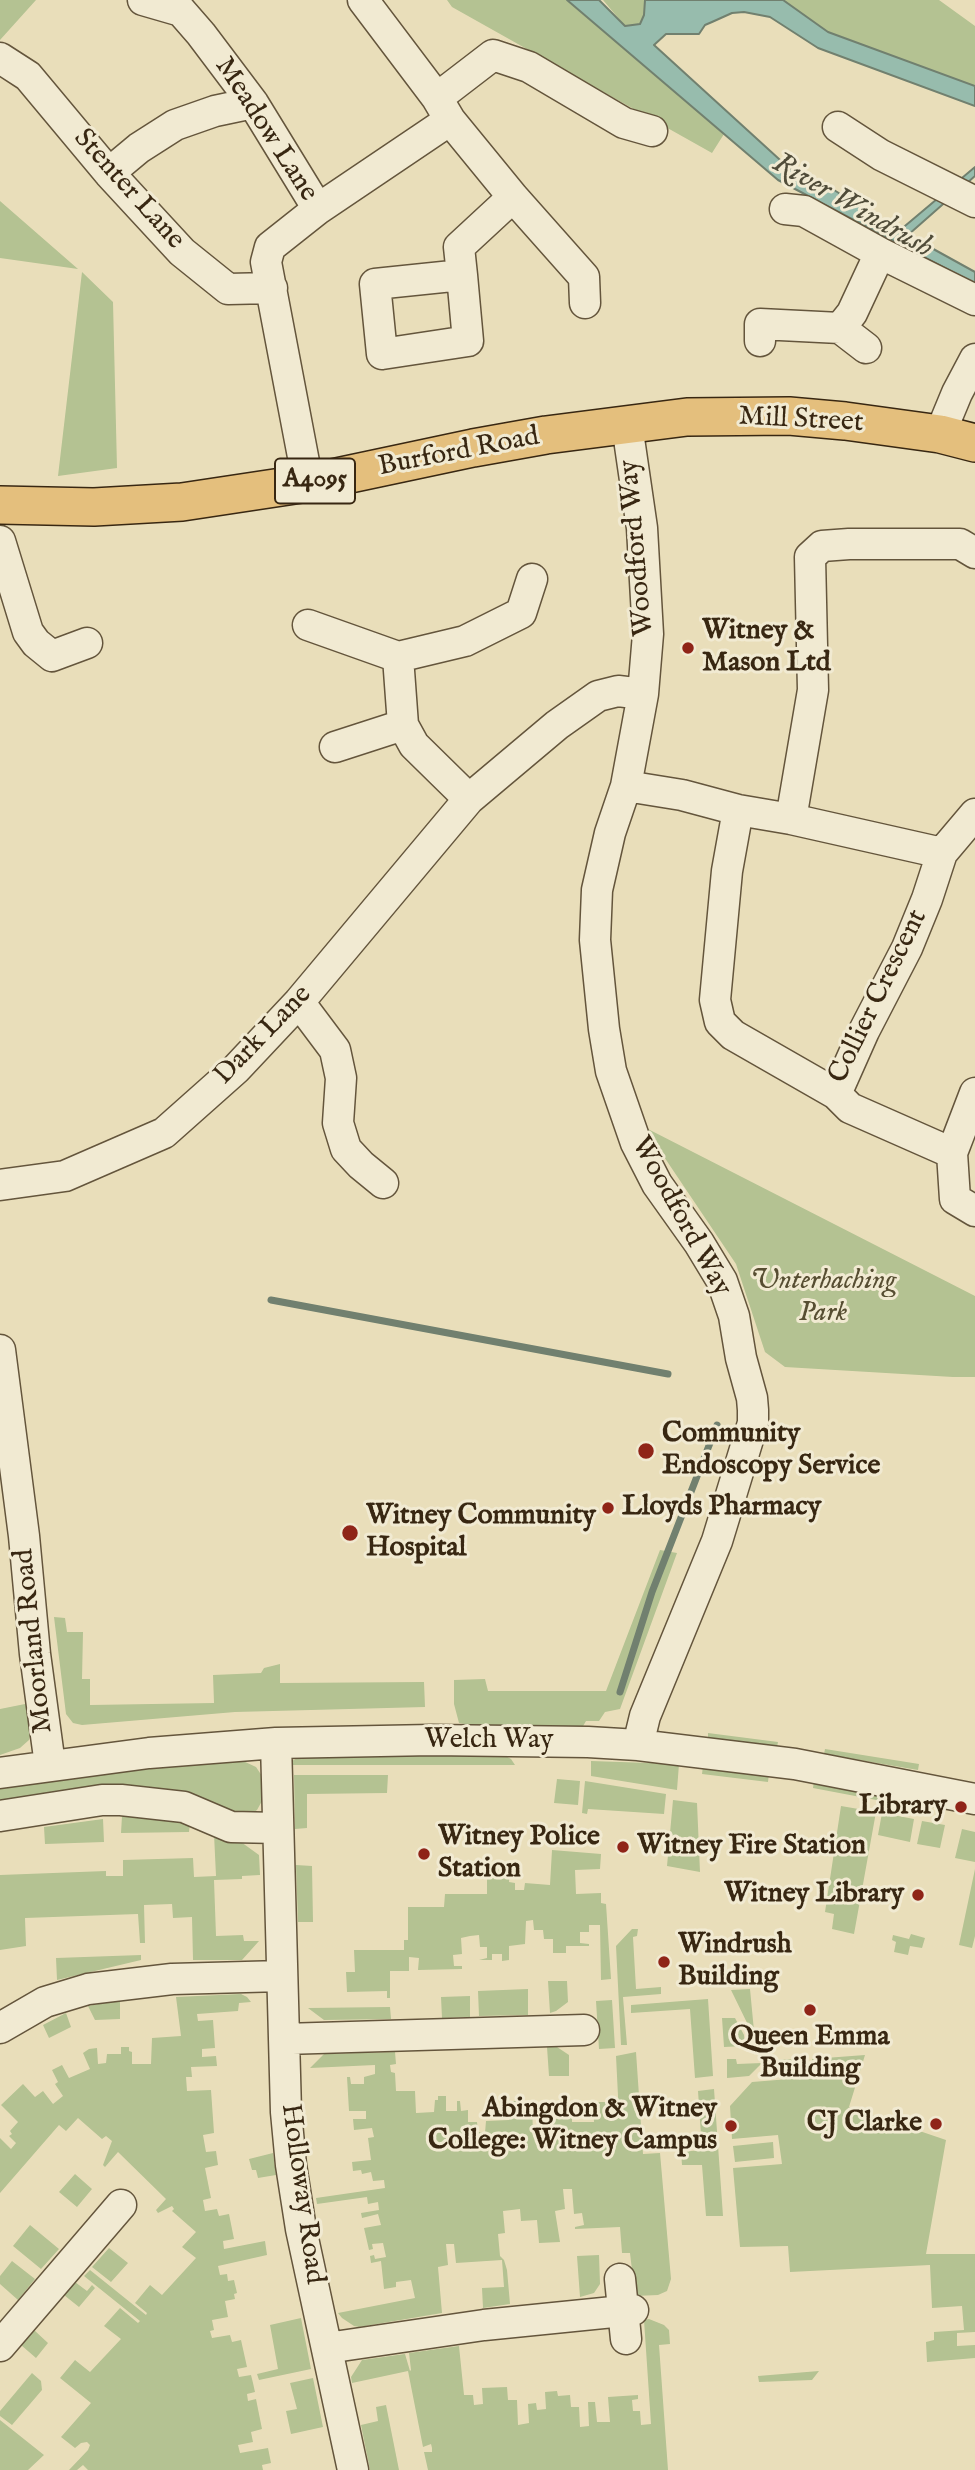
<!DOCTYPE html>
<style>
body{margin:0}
canvas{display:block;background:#e9deba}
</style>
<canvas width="975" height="2470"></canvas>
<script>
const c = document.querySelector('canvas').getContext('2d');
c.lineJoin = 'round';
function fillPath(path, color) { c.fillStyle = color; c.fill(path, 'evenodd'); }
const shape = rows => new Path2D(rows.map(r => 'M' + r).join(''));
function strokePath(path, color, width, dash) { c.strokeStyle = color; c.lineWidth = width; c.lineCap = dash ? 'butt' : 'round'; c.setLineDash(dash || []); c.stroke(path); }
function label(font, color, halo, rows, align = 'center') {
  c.font = font + ' "IM FELL English",serif'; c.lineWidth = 6; c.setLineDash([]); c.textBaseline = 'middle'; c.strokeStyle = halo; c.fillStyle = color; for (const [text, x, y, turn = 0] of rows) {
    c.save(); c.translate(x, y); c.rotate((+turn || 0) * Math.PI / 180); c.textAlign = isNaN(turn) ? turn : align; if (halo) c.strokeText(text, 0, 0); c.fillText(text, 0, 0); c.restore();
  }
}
const green = shape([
 [0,0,36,0,0,40],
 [447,0,575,0,724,134,712,153,452,7],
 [603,0,645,0,644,15,640,24,625,26],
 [783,0,939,0,975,26,975,86,828,32],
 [0,201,78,269,0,258],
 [82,272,113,302,117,468,58,476],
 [644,1127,975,1296,975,1377,953,1377,785,1367,765,1352,736,1264],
 [660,1550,677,1553,620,1709,605,1712,599,1721,586,1721,582,1728,512,1726,486,1728,459,1723,454,1704,454,1680,485,1679,488,1691,606,1691],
 [54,1617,65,1618,67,1632,83,1632,82,1679,90,1679,90,1705,214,1703,213,1675,261,1673,264,1668,280,1664,280,1683,424,1682,425,1707,235,1712,82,1725,73,1723,66,1714],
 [30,1703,34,1721,29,1740,20,1748,0,1755,0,1709],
 [708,1733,778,1742,777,1747,708,1738],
 [825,1749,919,1764,918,1770,824,1754],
 [502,1754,511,1759,515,1765,290,1765,292,1761,301,1756],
 [241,1760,256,1767,264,1779,262,1801,257,1810,250,1815,0,1806,0,1787,50,1779],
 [591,1761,679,1764,677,1790,591,1776],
 [703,1766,769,1773,768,1782,702,1774],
 [294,1775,388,1775,387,1793,307,1794,307,1828,295,1829],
 [557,1779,580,1781,578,1805,554,1803],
 [585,1781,666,1794,664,1814,588,1809,587,1814,582,1813],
 [814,1781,930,1802,929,1810,813,1788],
 [673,1800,697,1803,700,1872,667,1866],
 [841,1806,876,1812,854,1934,832,1929,834,1914,825,1912],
 [882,1813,914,1819,910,1842,878,1835],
 [155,1815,190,1822,189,1832,121,1833,122,1816],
 [103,1819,104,1842,45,1844,44,1827],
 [922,1821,945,1825,940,1848,917,1844],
 [962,1829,975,1832,975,1862,955,1858],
 [214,1834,241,1842,259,1855,260,1875,242,1876,242,1879,214,1880,216,1936,243,1935,244,1941,259,1941,242,1960,193,1960,192,1917,173,1918,172,1904,144,1905,145,1943,140,1943,138,1914,25,1918,26,1946,0,1950,0,1875,106,1871,106,1876,123,1876,123,1860,193,1858,194,1877,216,1876],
 [552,1850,601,1854,600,1869,575,1870,576,1894,601,1893,601,1903,606,1904,611,1979,601,1980,600,1925,589,1925,589,1932,580,1932,580,1943,589,1944,589,1946,566,1946,566,1953,553,1953,553,1939,544,1939,543,1930,534,1930,533,1920,526,1921,525,1944,509,1946,509,1960,502,1961,502,1954,492,1954,492,1960,479,1960,487,1958,487,1947,480,1947,479,1935,470,1936,461,1938,462,1954,453,1955,454,1966,462,1966,462,1969,418,1970,419,1958,409,1957,409,1971,390,1971,390,1998,387,1998,387,1991,347,1992,346,1972,355,1972,354,1950,404,1950,404,1940,408,1940,408,1907,444,1907,445,1894,487,1894,487,1869,510,1870,509,1882,515,1883,515,1890,524,1890,525,1883,550,1885],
 [296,1865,312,1866,313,1922,298,1922],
 [975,1869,975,1936,972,1948,959,1945],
 [632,1929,638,1929,637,1936,633,1937,636,1989,661,1987,661,1994,623,1997,627,2045,621,2045,616,1946],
 [911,1934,925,1938,922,1948,910,1946,908,1955,894,1952,896,1942,892,1940,893,1935,909,1939],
 [141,1955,141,1960,57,1980,56,1958],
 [548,1981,567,1981,568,2002,556,2011,550,2013],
 [528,1989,528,2015,479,2016,478,1991],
 [750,1989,754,2031,751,2031,731,1990],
 [241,1994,247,1997,251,2002,239,2003,238,2011,197,2014,198,2021,213,2020,215,2048,202,2049,202,2057,216,2056,217,2066,191,2067,192,2077,186,2077,187,2091,211,2090,214,2133,203,2135,206,2152,216,2151,218,2165,205,2168,211,2198,203,2200,205,2211,217,2209,219,2216,229,2214,234,2239,223,2241,224,2249,265,2241,267,2255,218,2266,220,2275,227,2274,228,2281,234,2280,237,2293,234,2294,235,2299,225,2301,228,2317,212,2320,214,2330,210,2331,212,2338,230,2335,232,2342,241,2340,247,2367,237,2369,239,2377,251,2375,253,2383,255,2392,247,2394,248,2401,256,2399,262,2429,251,2432,253,2442,238,2445,240,2453,268,2448,271,2463,262,2465,263,2470,88,2470,83,2465,77,2470,69,2470,88,2450,90,2445,87,2442,81,2443,75,2448,61,2437,91,2403,60,2378,75,2360,90,2372,121,2339,104,2326,120,2308,138,2323,140,2321,84,2276,90,2270,146,2315,147,2313,135,2303,150,2285,162,2295,196,2258,182,2247,196,2232,172,2211,174,2209,172,2206,158,2213,156,2210,166,2199,118,2152,105,2167,103,2165,112,2141,106,2136,102,2139,78,2118,66,2131,59,2125,0,2193,0,2138,11,2149,16,2143,9,2136,12,2134,10,2131,18,2122,1,2105,23,2084,35,2097,43,2091,53,2104,63,2096,55,2084,58,2082,52,2070,62,2065,69,2078,90,2069,83,2053,89,2049,97,2048,98,2064,106,2063,107,2054,121,2054,121,2047,129,2047,129,2051,132,2052,132,2064,151,2064,152,2038,181,2036,176,1997],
 [470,1996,470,2017,442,2018,441,1997],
 [708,1999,713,2076,695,2078,690,2009,631,2013,631,2005],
 [120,2000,120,2019,95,2020,88,2006],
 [612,2000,615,2048,599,2049,596,2001],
 [390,2007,391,2019,324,2020,308,2008],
 [66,2013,71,2027,49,2038,43,2025],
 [722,2018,735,2018,744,2035,745,2046,724,2047],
 [547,2047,557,2047,569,2055,569,2076,549,2076],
 [395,2052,396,2064,390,2065,391,2072,395,2073,396,2091,415,2091,416,2113,434,2112,435,2100,438,2100,438,2096,446,2096,446,2111,457,2111,457,2101,460,2101,461,2111,468,2110,468,2122,477,2122,478,2132,485,2133,486,2121,509,2120,508,2101,532,2101,533,2137,550,2136,550,2117,572,2117,572,2122,594,2122,593,2102,607,2102,608,2116,619,2116,616,2056,636,2052,643,2154,660,2153,671,2279,667,2291,658,2295,635,2296,630,2253,622,2253,620,2227,575,2229,575,2227,584,2225,582,2213,574,2214,572,2189,563,2189,565,2209,555,2211,560,2242,539,2243,537,2220,521,2221,520,2209,503,2211,505,2233,498,2234,500,2256,504,2260,507,2270,510,2304,483,2308,482,2288,504,2287,502,2260,456,2263,454,2244,446,2244,448,2265,438,2267,442,2313,359,2327,354,2326,342,2318,338,2313,415,2298,411,2280,396,2282,396,2287,384,2289,381,2261,371,2263,370,2256,374,2255,375,2259,386,2257,383,2243,372,2244,373,2249,369,2250,364,2228,381,2225,378,2214,362,2218,361,2213,379,2210,378,2202,368,2204,367,2197,317,2204,316,2198,385,2188,384,2180,373,2181,371,2172,362,2174,361,2170,353,2171,352,2162,371,2160,368,2138,374,2137,372,2128,354,2130,353,2119,366,2119,366,2111,349,2111,347,2077,350,2077,351,2084,364,2084,364,2077,375,2074,375,2065,310,2068,324,2054],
 [865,2055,849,2107,946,2140,926,2254,975,2254,975,2332,957,2333,957,2346,975,2345,975,2358,927,2362,926,2342,934,2340,934,2332,964,2330,962,2306,932,2308,930,2265,790,2272,788,2246,740,2247,733,2168,782,2164,778,2135,732,2139,730,2106,752,2082,814,2077,812,2059],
 [727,2059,736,2059,737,2064,762,2063,749,2076,727,2078],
 [803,2059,805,2073,758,2076,772,2060],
 [714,2089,723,2216,706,2216,702,2165,682,2165,681,2152,702,2150,698,2091],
 [773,2142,774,2158,735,2162,733,2146],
 [273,2153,276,2175,258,2178,256,2170,252,2170,249,2159],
 [75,2174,92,2189,77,2207,59,2192],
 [30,2225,59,2249,41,2269,13,2246],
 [109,2248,128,2263,111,2282,92,2267],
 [599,2255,600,2284,594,2293,580,2297,577,2256],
 [12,2261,35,2279,18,2300,0,2284,0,2276],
 [75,2282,87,2291,92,2285,95,2288,79,2307,64,2295],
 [301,2318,311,2369,259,2380,257,2374,278,2369,270,2325],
 [649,2319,664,2325,669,2330,670,2344,659,2345,668,2470,428,2470,424,2452,432,2452,432,2448,431,2444,423,2447,408,2371,352,2383,351,2377,362,2360,405,2354,410,2371,411,2370,409,2353,459,2346,464,2395,473,2395,474,2405,483,2404,482,2388,507,2387,508,2400,517,2400,518,2425,529,2423,528,2404,536,2403,537,2410,546,2409,545,2392,557,2391,558,2396,570,2395,571,2407,579,2407,580,2427,589,2426,588,2402,595,2402,597,2422,610,2422,608,2397,638,2395,638,2399,632,2400,633,2411,640,2411,641,2425,651,2424,644,2320],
 [34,2330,48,2343,36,2358,21,2345],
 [819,2371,812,2380,759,2382,758,2376],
 [32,2373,41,2381,42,2390,12,2425,0,2416,0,2411],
 [313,2378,323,2427,291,2434,286,2411,297,2409,290,2383],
 [386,2405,399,2470,370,2470,361,2425,378,2421,376,2407],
 [0,2420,44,2455,28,2470,0,2470]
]);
const water = shape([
 [567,0,599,0,625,26,640,24,644,15,645,0,783,0,828,32,975,86,975,106,818,48,770,17,744,12,732,13,712,22,705,25,699,34,666,34,654,45,790,169,834,190,899,231,975,167,975,176,908,235,975,272,975,284,778,180,567,0]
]);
const stream = shape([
 [271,1300,668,1374],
 [620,1692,652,1592,717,1425]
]);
const minor = shape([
 [143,0,181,11,201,34,253,103,318,209,270,247,266,262,308,483],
 [0,58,28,76,109,173,182,252,228,289,272,288],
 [437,98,493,55,529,67,624,123,652,131],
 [450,120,513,197,584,277,585,303],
 [838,127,881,155,975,202],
 [109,173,139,148,175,125,215,111,253,103],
 [318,209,450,120,437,98,363,0],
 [785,209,804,211,880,253,975,300],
 [462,275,375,284,382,354,468,341,462,275,459,247,513,197],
 [840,328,866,348],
 [760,341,760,324,840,328,852,313,880,253],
 [627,425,642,528,648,634,643,694,626,786,610,833,597,890,595,940,604,1029,611,1071,636,1143,657,1184,699,1243,722,1281,734,1316,741,1358,752,1398,753,1410,753,1423,717,1541,645,1716,638,1745],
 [940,434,957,393,975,359],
 [0,541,28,632,36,643,52,656,87,643],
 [308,625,398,657,465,641,521,613,532,579],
 [398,657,403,725,414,745,469,799],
 [335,747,403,725],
 [626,786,682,795,738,810,791,819,942,853],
 [738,810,727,871,715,1000,720,1022,733,1035,836,1094,850,1108,952,1153,975,1093],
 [791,819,813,690,810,557,822,546,849,544,960,544,975,553],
 [299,1002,335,1050,341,1078,338,1123,346,1149,361,1165,383,1183],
 [836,1094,864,1031,907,948,927,899,942,853,975,814],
 [952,1153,955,1199,975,1211],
 [0,1185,65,1176,164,1133,236,1069,299,1002,469,799,557,725,598,696,618,691,643,694],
 [0,1350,24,1536,35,1654,50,1765],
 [276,1743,286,2112,291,2165,301,2229,353,2470],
 [0,1773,149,1753,276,1743,432,1740,588,1742,638,1745,795,1764,975,1799],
 [0,1816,102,1800,121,1800,184,1807,231,1827,278,1828],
 [0,2028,45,2002,88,1989,172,1979,282,1976],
 [284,2039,584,2030],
 [620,2279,626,2339],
 [0,2346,121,2205],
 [327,2348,484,2325,633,2310]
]);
const major = shape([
 [0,505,94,507,182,502,308,483,473,448,546,435,687,417,789,416,845,421,940,434,975,443]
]);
const markers = [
 [688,648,7,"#8f2418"],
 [646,1451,9,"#8f2418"],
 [608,1508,7,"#8f2418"],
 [350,1533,9,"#8f2418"],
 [961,1807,7,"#8f2418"],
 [623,1847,7,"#8f2418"],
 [424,1854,7,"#8f2418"],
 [918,1895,7,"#8f2418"],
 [664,1962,7,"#8f2418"],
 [810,2010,7,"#8f2418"],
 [936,2124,7,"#8f2418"],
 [731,2126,7,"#8f2418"]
];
const shields = [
 [315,481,80]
];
const shieldNames = [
 ["A4095",315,481]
];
const streetNames = [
 ["Meadow Lane",265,130,57],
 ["Stenter Lane",128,190,48],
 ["Mill Street",801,421,3],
 ["Burford Road",459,453,-11],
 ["Woodford Way",638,548,-95],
 ["Collier Crescent",879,997,-64],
 ["Dark Lane",264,1036,-46],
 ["Woodford Way",680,1217,61],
 ["Moorland Road",35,1641,-96],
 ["Welch Way",489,1741],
 ["Holloway Road",301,2194,82]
];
const poiNames = [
 ["Witney &",702,632],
 ["Mason Ltd",702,664],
 ["Community",662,1435],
 ["Endoscopy Service",662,1467],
 ["Lloyds Pharmacy",622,1508],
 ["Witney Community",366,1517],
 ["Hospital",366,1549],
 ["Library",947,1807,"right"],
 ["Witney Police",438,1838],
 ["Station",438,1870],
 ["Witney Fire Station",637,1847],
 ["Witney Library",904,1895,"right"],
 ["Windrush",678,1946],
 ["Building",678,1978],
 ["Queen Emma",810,2038,"center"],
 ["Building",810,2070,"center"],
 ["Abingdon & Witney",717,2110,"right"],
 ["College: Witney Campus",717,2142,"right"],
 ["CJ Clarke",922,2124,"right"]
];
const parkNames = [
 ["Unterhaching",823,1282],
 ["Park",823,1314]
];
const waterNames = [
 ["River Windrush",852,207,30]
];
fillPath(green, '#b4c292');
fillPath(water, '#97bcad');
strokePath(water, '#71806f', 2);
strokePath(stream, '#71806f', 7);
strokePath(minor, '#64553c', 33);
strokePath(major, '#382712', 40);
strokePath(minor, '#f1ead2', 30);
strokePath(major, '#e4bf7d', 37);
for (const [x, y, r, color] of markers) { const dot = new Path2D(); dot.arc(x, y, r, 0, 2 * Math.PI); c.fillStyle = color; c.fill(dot); strokePath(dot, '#f1ead2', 2.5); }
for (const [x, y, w] of shields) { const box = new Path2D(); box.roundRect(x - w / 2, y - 22.5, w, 45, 5); c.fillStyle = '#f1ead2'; c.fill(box); strokePath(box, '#382712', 2); }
label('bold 26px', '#382712', null, shieldNames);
label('28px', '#382712', '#f1ead2', streetNames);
label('bold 28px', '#382712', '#f1ead2', poiNames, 'left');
label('italic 28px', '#574e32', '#f1ead2', parkNames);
label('italic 30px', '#504c39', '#f1ead2', waterNames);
</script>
